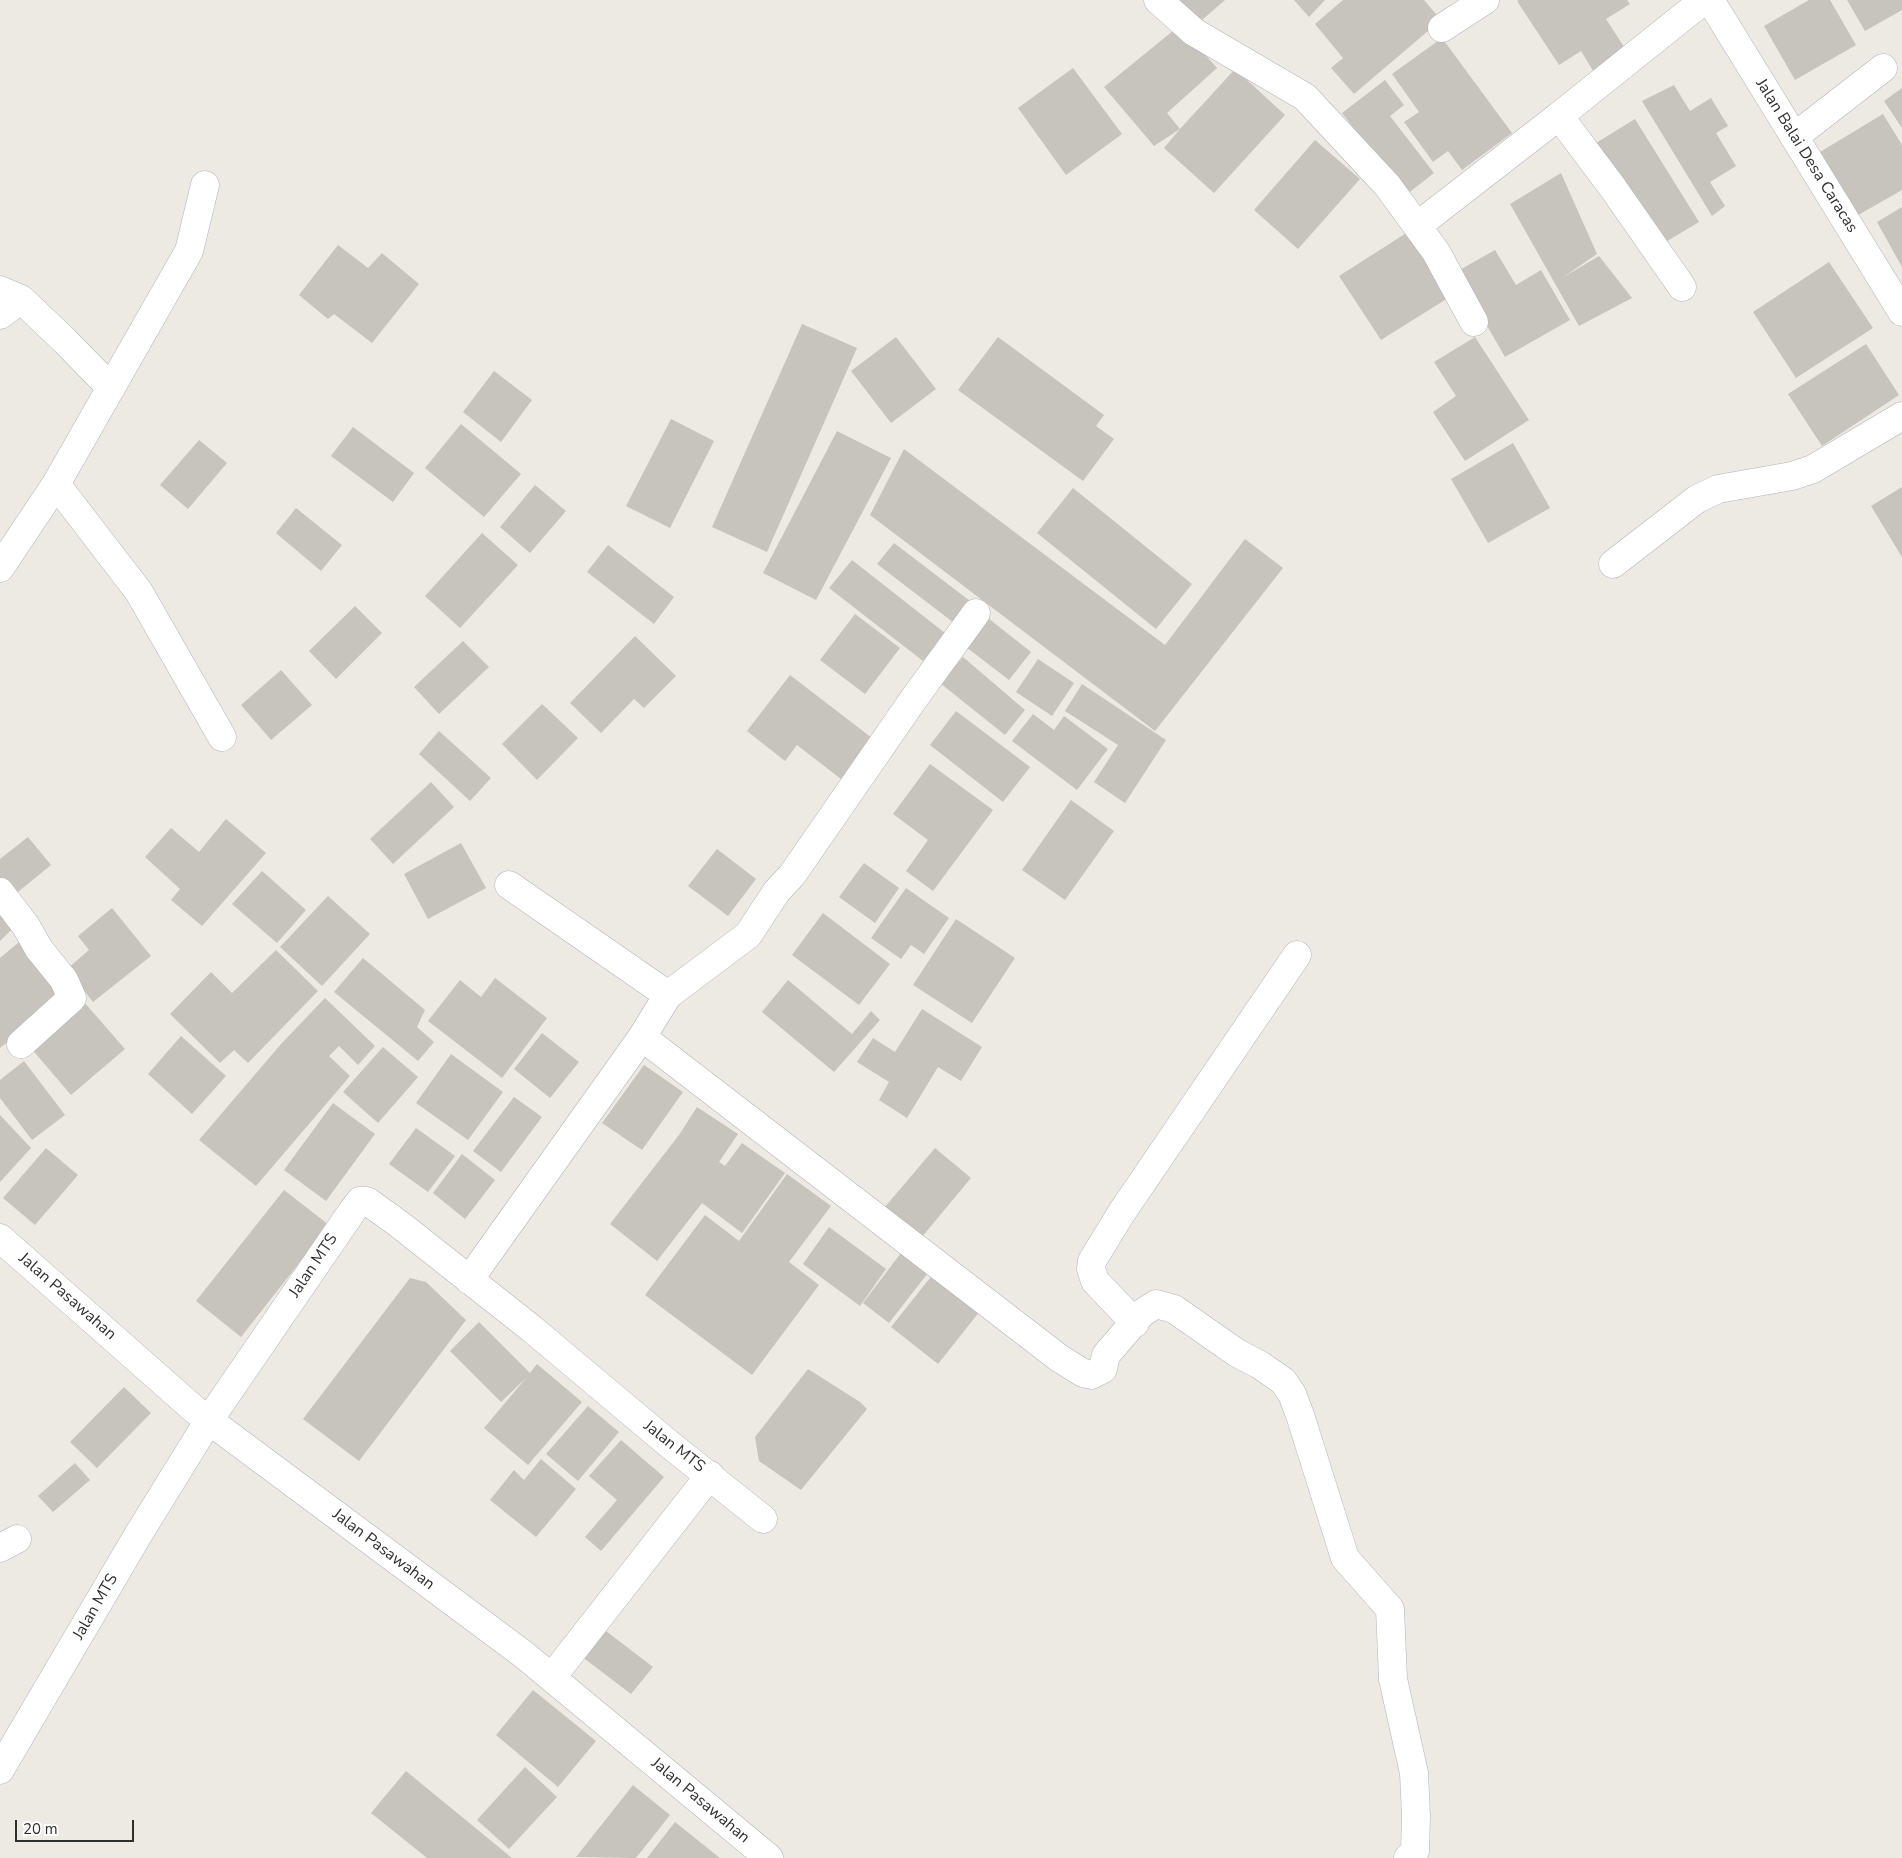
<!DOCTYPE html>
<style>
body{margin:0}
#map{position:relative;width:1902px;height:1858px;overflow:hidden;background:#ede9e3;font-family:"Nunito Sans",sans-serif}
canvas{display:block}
.scale{position:absolute;left:15px;top:1820px;width:119px;height:22px;box-sizing:border-box;border:2px solid #2e2e2e;border-top:0;padding-left:6px;font-size:15px;line-height:18px;white-space:nowrap;color:#2e2e2e;-webkit-text-stroke:4px #fff;paint-order:stroke}
</style>
<div id="map">
<canvas width="1902" height="1858"></canvas>
<div class="scale">20 m</div>
</div>
<script>
const c = document.querySelector('canvas').getContext('2d');
c.lineJoin = 'round';
function fillPath(path, color) { c.fillStyle = color; c.fill(path, 'evenodd'); }
const shape = rows => new Path2D(rows.map(r => 'M' + r).join(''));
function strokePath(path, color, width, dash) { c.strokeStyle = color; c.lineWidth = width; c.lineCap = dash ? 'butt' : 'round'; c.setLineDash(dash || []); c.stroke(path); }
function label(font, color, halo, rows, align = 'center') {
  c.font = font + ' "Nunito Sans",sans-serif'; c.lineWidth = 5; c.setLineDash([]); c.textBaseline = 'middle'; c.strokeStyle = halo; c.fillStyle = color; for (const [text, x, y, turn = 0] of rows) {
    c.save(); c.translate(x, y); c.rotate((+turn || 0) * Math.PI / 180); c.textAlign = isNaN(turn) ? turn : align; if (halo) c.strokeText(text, 0, 0); c.fillText(text, 0, 0); c.restore();
  }
}
const building = shape([
 [1170,0,1225,0,1194,27],
 [1294,0,1325,0,1309,17],
 [1343,0,1424,0,1441,20,1354,94,1331,68,1343,58,1315,24],
 [1519,0,1627,0,1630,4,1606,19,1628,53,1595,74,1581,51,1559,65,1517,1],
 [1809,0,1830,0,1856,45,1795,80,1764,26],
 [1847,0,1902,0,1902,10,1865,31],
 [1179,26,1217,68,1167,113,1180,129,1235,69,1285,115,1214,193,1164,148,1180,129,1154,146,1104,87],
 [1442,38,1512,133,1462,170,1448,151,1433,162,1404,122,1419,112,1392,74],
 [1073,68,1122,134,1066,175,1018,108],
 [1385,80,1404,105,1390,116,1434,173,1406,195,1342,113],
 [1674,85,1690,111,1711,98,1728,126,1716,133,1736,166,1710,182,1725,206,1712,216,1642,101],
 [1902,88,1902,128,1884,101],
 [1883,114,1902,145,1902,190,1853,218,1815,155],
 [1635,119,1699,222,1659,246,1596,143],
 [1315,140,1360,179,1298,249,1254,210],
 [1561,173,1597,254,1562,278,1599,256,1632,298,1579,326,1510,204],
 [1902,207,1902,267,1877,222],
 [1408,232,1448,298,1381,340,1339,276],
 [338,245,368,268,382,253,419,284,372,343,334,314,328,319,299,295],
 [1495,250,1516,285,1541,270,1570,320,1505,357,1456,272],
 [1829,262,1873,328,1796,378,1753,312],
 [802,324,857,348,767,552,712,527],
 [896,337,936,389,891,423,851,371],
 [998,337,1104,415,1096,426,1114,439,1083,481,958,390],
 [1475,337,1529,420,1465,461,1433,412,1456,396,1434,362],
 [1866,344,1899,395,1822,446,1788,394],
 [494,371,532,400,501,442,463,412],
 [671,419,714,441,670,528,626,506],
 [461,424,521,474,484,517,425,468],
 [353,427,414,473,393,502,331,456],
 [837,431,891,458,816,600,763,573],
 [199,440,227,463,188,509,160,485],
 [1513,443,1550,508,1488,543,1451,479],
 [904,449,1165,645,1245,539,1283,568,1155,731,870,515],
 [535,485,566,511,530,553,500,527],
 [1902,487,1902,557,1871,506],
 [1073,488,1192,584,1156,629,1037,533],
 [296,508,342,545,321,571,276,533],
 [482,533,518,565,460,628,425,596],
 [894,543,974,604,958,626,877,564],
 [608,545,674,597,654,624,587,572],
 [852,560,945,633,923,661,829,588],
 [355,606,382,633,336,679,309,651],
 [855,614,900,648,865,694,820,660],
 [988,618,1031,652,1009,680,966,647],
 [635,636,676,676,644,708,634,699,601,733,570,703],
 [463,641,489,667,439,714,414,687],
 [963,657,1025,710,1005,735,940,683],
 [1038,659,1074,683,1052,716,1016,692],
 [281,670,312,705,271,740,241,705],
 [790,675,872,738,841,779,797,745,785,761,747,731],
 [1082,684,1166,740,1125,803,1094,782,1118,745,1065,711],
 [542,704,578,738,537,780,502,744],
 [956,711,1030,767,1003,802,930,745],
 [1033,714,1054,730,1064,716,1108,749,1077,790,1012,741],
 [439,731,491,778,470,801,419,754],
 [930,764,993,810,933,891,906,871,928,840,893,814],
 [431,782,454,807,393,864,370,839],
 [1071,800,1114,831,1065,900,1022,870],
 [226,819,266,853,202,926,171,900,180,889,145,857,171,828,199,852],
 [28,837,51,865,8,900,0,890,0,859],
 [461,843,486,888,428,919,404,874],
 [717,849,756,879,728,916,688,886],
 [864,863,899,888,875,923,839,897],
 [262,871,306,910,277,943,232,904],
 [906,888,949,918,924,954,911,945,901,959,871,938],
 [328,896,370,934,322,986,280,947],
 [112,908,151,956,93,1002,67,969,89,950,78,936],
 [0,913,14,927,0,941],
 [823,913,890,964,859,1005,792,955],
 [956,919,1015,958,972,1023,913,985],
 [19,942,64,996,0,1048,0,958],
 [276,950,318,991,248,1063,234,1050,220,1063,170,1014,211,972,232,993],
 [363,958,425,1010,417,1027,434,1042,418,1061,334,992],
 [495,978,547,1018,502,1078,428,1021,460,980,481,997],
 [788,980,852,1034,871,1011,880,1020,834,1072,762,1012],
 [325,998,375,1046,358,1065,339,1046,329,1056,350,1076,256,1186,199,1140,281,1044],
 [84,1002,125,1049,71,1095,30,1047],
 [922,1009,982,1047,961,1081,938,1067,907,1118,879,1100,889,1082,857,1062,873,1038,895,1052],
 [542,1033,579,1062,550,1098,514,1069],
 [181,1036,226,1076,192,1114,148,1074],
 [383,1047,418,1077,378,1123,343,1092],
 [451,1054,503,1092,468,1140,416,1103],
 [24,1061,65,1115,32,1140,0,1098,0,1080],
 [644,1065,683,1092,642,1150,602,1123],
 [514,1097,542,1117,501,1172,473,1151],
 [333,1103,375,1134,326,1201,284,1170],
 [697,1107,738,1134,719,1162,725,1166,742,1143,785,1173,742,1233,702,1203,657,1261,610,1224,679,1135],
 [0,1115,31,1148,0,1182],
 [416,1128,455,1156,428,1192,389,1164],
 [46,1148,78,1175,35,1225,3,1198],
 [935,1148,971,1178,921,1238,884,1208],
 [462,1154,495,1180,465,1219,433,1193],
 [787,1174,831,1206,789,1262,819,1285,752,1375,645,1295,705,1215,739,1241],
 [284,1190,329,1225,241,1337,196,1301],
 [829,1227,886,1269,860,1306,803,1264],
 [904,1249,931,1269,889,1323,863,1303],
 [937,1269,984,1306,938,1364,891,1327],
 [410,1278,426,1282,466,1320,359,1461,303,1419],
 [479,1322,530,1373,537,1364,582,1402,528,1465,484,1428,526,1378,501,1402,450,1351],
 [808,1369,860,1402,867,1409,801,1490,759,1461,755,1437],
 [124,1387,151,1413,97,1468,70,1442],
 [588,1406,619,1432,578,1481,546,1454],
 [621,1440,664,1477,601,1551,585,1537,617,1500,589,1476],
 [541,1459,576,1489,536,1537,490,1500,514,1470,524,1480],
 [75,1463,90,1480,53,1512,38,1496],
 [602,1628,653,1667,631,1694,581,1656],
 [533,1690,596,1741,558,1787,496,1735],
 [525,1767,557,1797,509,1849,477,1820],
 [406,1771,512,1858,427,1858,371,1813],
 [633,1785,670,1815,636,1858,576,1857],
 [675,1822,720,1858,647,1858]
]);
const minor = shape([
 [1158,0,1194,32,1305,97,1387,185,1436,252,1474,322],
 [1710,0,1902,312],
 [1442,28,1485,0],
 [1794,137,1883,68],
 [1417,226,1559,116],
 [1682,287,1613,188,1559,116,1704,0],
 [0,290,21,299,65,341,111,388],
 [0,315,21,299],
 [56,484,139,592,222,737],
 [1613,564,1697,499,1718,489,1792,476,1813,469,1902,416],
 [0,568,56,484,189,251,205,185],
 [509,885,668,995],
 [0,892,26,926,39,949,64,980,72,998,21,1044],
 [642,1037,1059,1358,1083,1373,1091,1375,1103,1369,1106,1355,1142,1313,1156,1304,1174,1309,1237,1353,1260,1365,1283,1381,1292,1394,1300,1415,1345,1558,1390,1609,1393,1679,1414,1773,1416,1816,1415,1851,1408,1858],
 [0,1238,195,1410,523,1654,769,1858],
 [469,1280,642,1037,668,995,748,935,777,891,792,875,913,700,976,613],
 [1135,1323,1095,1281,1091,1269,1092,1261,1122,1212,1297,955],
 [0,1548,17,1539],
 [552,1677,710,1475],
 [0,1770,138,1535,209,1420,353,1210,360,1201,367,1201,399,1224,532,1329,669,1444,763,1519]
]);
const streetNames = [
 ["Jalan Balai Desa Caracas",1806,156,58],
 ["Jalan MTS",314,1266,-56],
 ["Jalan Pasawahan",67,1297,41],
 ["Jalan MTS",674,1447,38],
 ["Jalan Pasawahan",383,1550,37],
 ["Jalan MTS",96,1607,-60],
 ["Jalan Pasawahan",700,1801,40]
];
fillPath(building, '#c7c3bd');
strokePath(minor, '#b3b4bc', 29);
strokePath(minor, '#fff', 28);
label('16px', '#2e2e2e', '#fff', streetNames);
</script>
